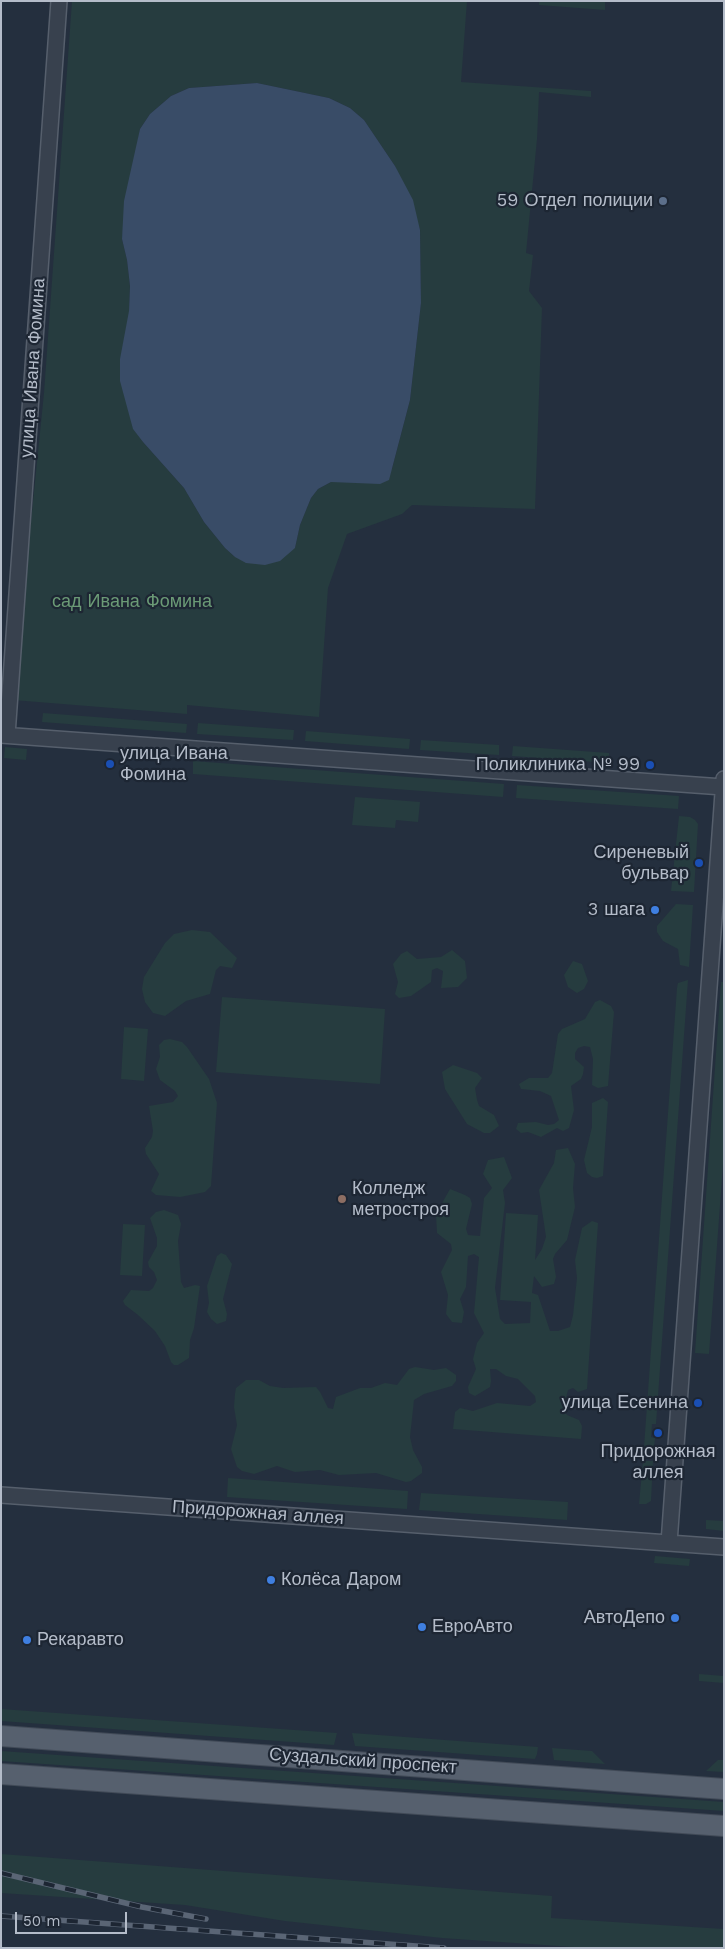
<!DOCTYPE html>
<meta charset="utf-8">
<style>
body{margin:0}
#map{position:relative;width:725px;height:1949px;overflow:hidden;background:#242f3e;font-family:"Work Sans",sans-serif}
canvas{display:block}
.frame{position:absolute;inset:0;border:2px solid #b4bcc9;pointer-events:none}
.scale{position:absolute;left:15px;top:1912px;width:112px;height:22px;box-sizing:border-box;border:2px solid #b4bcc9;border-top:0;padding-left:6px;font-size:15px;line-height:18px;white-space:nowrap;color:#b4bcc9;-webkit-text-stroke:4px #1d2633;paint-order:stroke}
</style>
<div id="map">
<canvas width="725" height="1949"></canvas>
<div class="frame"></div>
<div class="scale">50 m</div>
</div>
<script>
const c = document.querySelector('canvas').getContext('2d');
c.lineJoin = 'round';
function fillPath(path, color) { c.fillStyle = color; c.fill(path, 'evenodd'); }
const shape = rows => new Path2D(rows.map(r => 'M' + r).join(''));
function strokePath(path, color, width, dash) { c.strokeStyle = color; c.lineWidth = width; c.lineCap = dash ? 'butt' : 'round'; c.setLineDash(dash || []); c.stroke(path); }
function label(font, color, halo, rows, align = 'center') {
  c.font = font + ' "Work Sans",sans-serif'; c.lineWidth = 4.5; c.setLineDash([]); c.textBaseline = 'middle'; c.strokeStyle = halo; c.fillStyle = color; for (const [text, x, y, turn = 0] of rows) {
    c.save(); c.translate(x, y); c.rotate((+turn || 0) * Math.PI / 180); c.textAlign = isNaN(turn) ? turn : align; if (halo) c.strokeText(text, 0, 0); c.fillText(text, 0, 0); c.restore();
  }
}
const green = shape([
 [72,1,467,1,461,82,591,91,591,97,539,92,537,139,526,253,533,255,529,291,542,308,535,509,412,505,402,514,347,534,328,588,319,717,187,705,187,714,13,700,44,393],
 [257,83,329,98,350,108,364,120,395,166,420,230,421,303,410,400,392,469,331,482,318,489,311,498,300,525,295,548,235,557,225,548,204,522,184,488,143,442,133,428,129,311,130,286,127,260,122,239,140,129,150,114,171,96,189,88],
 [539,1,605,1,605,10,539,5],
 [43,713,187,724,186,733,42,722],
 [198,723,294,730,293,740,197,734],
 [306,731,410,739,409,749,305,741],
 [421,740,499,745,499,755,420,750],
 [513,746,609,753,609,763,512,756],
 [5,747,27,749,26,760,4,758],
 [193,761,504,784,503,797,193,774],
 [517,785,679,796,678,809,516,798],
 [355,797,420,802,418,822,396,820,395,828,352,825],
 [679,816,690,817,695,820,698,824,694,892,671,891],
 [676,904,693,905,689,967,680,965,678,949,663,941,657,932,657,926],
 [192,930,210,932,237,958,232,968,220,966,216,970,210,994,186,1001,165,1016,153,1013,145,1002,142,989,144,977,165,943,174,934],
 [452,950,465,961,467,978,458,987,441,988,443,971,437,968,432,970,431,982,411,996,399,998,395,994,398,982,393,964,401,954,407,951,417,959,441,957],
 [573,961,582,964,588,981,584,989,577,993,568,987,564,975],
 [688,980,656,1424,652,1424,651,1437,655,1438,654,1448,644,1447,677,988,678,983],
 [721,982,724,982,724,1151,709,1354,695,1353],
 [222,997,385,1009,380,1084,216,1072],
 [600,1000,611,1006,614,1012,608,1086,598,1088,592,1085,593,1059,590,1047,584,1046,578,1048,575,1053,575,1059,584,1067,583,1074,581,1079,571,1086,574,1110,569,1128,563,1131,557,1128,541,1137,528,1132,521,1133,516,1129,518,1123,536,1122,548,1125,554,1124,559,1120,551,1096,540,1091,521,1089,519,1084,529,1078,548,1078,552,1073,558,1034,562,1029,585,1019,595,1002],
 [124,1027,148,1029,144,1081,121,1079],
 [170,1039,182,1042,187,1047,209,1079,217,1103,211,1186,205,1192,180,1197,156,1195,151,1191,159,1174,146,1154,145,1148,152,1137,153,1131,149,1106,173,1102,178,1096,175,1091,160,1080,156,1069,160,1057,159,1045,164,1040],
 [453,1065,477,1073,482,1078,475,1088,477,1100,479,1106,494,1115,499,1126,490,1133,484,1133,467,1124,445,1089,442,1072],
 [603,1098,608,1102,603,1176,597,1178,592,1177,587,1173,584,1160,592,1127,592,1103],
 [568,1148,575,1164,573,1188,575,1207,567,1240,555,1254,553,1259,556,1277,554,1284,542,1287,534,1276,532,1293,538,1295,550,1331,558,1331,570,1327,573,1315,577,1278,575,1260,582,1228,592,1221,598,1223,587,1389,578,1392,573,1388,568,1390,563,1409,567,1415,579,1420,582,1426,581,1439,453,1429,455,1412,460,1408,473,1411,497,1403,530,1406,536,1402,535,1396,518,1379,506,1376,496,1369,490,1369,491,1381,490,1387,475,1396,469,1393,468,1387,476,1369,473,1359,477,1343,484,1333,474,1313,479,1257,474,1254,468,1256,466,1287,460,1299,464,1312,462,1323,452,1322,446,1314,448,1295,441,1272,452,1250,451,1244,437,1233,436,1214,450,1189,465,1195,470,1198,472,1204,466,1229,468,1235,480,1236,484,1198,492,1188,483,1174,488,1160,504,1157,512,1178,503,1190,505,1203,495,1288,500,1319,505,1324,530,1323,531,1302,500,1300,506,1213,538,1215,535,1260,542,1249,546,1237,539,1190,554,1163,556,1150],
 [164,1210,178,1215,181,1224,178,1241,181,1282,184,1288,195,1285,200,1286,194,1328,190,1340,189,1358,178,1365,174,1365,171,1362,165,1346,155,1331,138,1315,125,1305,123,1301,131,1290,149,1291,153,1288,157,1280,154,1272,149,1267,148,1262,157,1246,157,1238,150,1218,156,1212],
 [123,1224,145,1225,142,1276,120,1275],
 [221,1253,226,1255,232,1264,223,1299,227,1314,226,1321,217,1324,211,1319,207,1312,209,1303,207,1286,217,1256],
 [415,1367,434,1370,446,1368,456,1375,456,1381,452,1386,424,1394,414,1400,410,1437,413,1450,422,1467,422,1473,411,1481,406,1482,376,1473,339,1475,320,1470,295,1472,277,1466,254,1474,242,1471,237,1467,231,1449,237,1425,234,1407,235,1394,236,1388,246,1380,259,1380,270,1386,283,1388,316,1387,320,1392,328,1408,333,1409,336,1397,360,1388,371,1388,385,1383,397,1385,409,1369],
 [643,1461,653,1461,651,1501,646,1504,639,1504],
 [228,1478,408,1491,407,1509,227,1497],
 [421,1493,568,1502,567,1520,419,1510],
 [706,1520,724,1521,724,1531,706,1529],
 [655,1556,690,1559,689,1566,654,1563],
 [699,1674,724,1676,724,1683,699,1681],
 [1,1709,337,1733,334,1745,1,1721],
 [352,1733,538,1747,537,1754,535,1759,355,1746],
 [552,1748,592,1751,605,1764,554,1760],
 [1,1751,724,1802,724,1811,1,1761],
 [718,1760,724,1760,724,1772,706,1771],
 [1,1854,552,1896,551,1918,724,1929,724,1948,588,1948,442,1938,285,1921,185,1905,1,1893]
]);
const water = shape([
 [257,83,329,98,350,108,364,120,395,166,413,200,420,230,421,303,410,400,389,480,380,484,331,482,318,489,311,498,300,525,295,548,280,561,265,565,246,563,235,557,225,548,204,522,184,488,143,442,133,429,120,381,120,359,129,311,130,286,127,260,122,239,124,201,140,129,150,114,171,96,189,88]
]);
const minor = shape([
 [1,735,723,787],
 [7,735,59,1],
 [1,1495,724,1547],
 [669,1543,724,779]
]);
const major = shape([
 [1,1736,724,1789],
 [1,1774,724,1826]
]);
const rail = shape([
 [1,1873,142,1907,206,1919],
 [1,1916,444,1948]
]);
const markers = [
 [663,201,5,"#5c6f8a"],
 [110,764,5,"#1a4fb4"],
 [650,765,5,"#1a4fb4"],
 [699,863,5,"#1a4fb4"],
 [655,910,5,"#3f7fe0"],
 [342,1199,5,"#8d6e63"],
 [698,1403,5,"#1a4fb4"],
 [658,1433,5,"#1a4fb4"],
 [271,1580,5,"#3f7fe0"],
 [675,1618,5,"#3f7fe0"],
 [422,1627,5,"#3f7fe0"],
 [27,1640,5,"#3f7fe0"]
];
const poiNames = [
 ["59 Отдел полиции",653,201],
 ["улица Ивана",120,754,"left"],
 ["Фомина",120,775,"left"],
 ["Поликлиника № 99",640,765],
 ["Сиреневый",689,853],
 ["бульвар",689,874],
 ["3 шага",645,910],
 ["Колледж",352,1189,"left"],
 ["метростроя",352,1210,"left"],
 ["улица Есенина",688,1403],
 ["Придорожная",658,1452,"center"],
 ["аллея",658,1473,"center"],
 ["Колёса Даром",281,1580,"left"],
 ["АвтоДепо",665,1618],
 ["ЕвроАвто",432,1627,"left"],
 ["Рекаравто",37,1640,"left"]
];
const streetNames = [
 ["улица Ивана Фомина",33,368,-86],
 ["Придорожная аллея",258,1513,4],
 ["Суздальский проспект",363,1761,4]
];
const parkNames = [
 ["сад Ивана Фомина",132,602]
];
fillPath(green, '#263c3f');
fillPath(water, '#394c67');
strokePath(minor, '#565f6c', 18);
strokePath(major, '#414a57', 22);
strokePath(minor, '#38414e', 15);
strokePath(major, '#56606e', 20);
strokePath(rail, '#5a6575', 5.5);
strokePath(rail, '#1d2633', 4, [11]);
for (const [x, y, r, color] of markers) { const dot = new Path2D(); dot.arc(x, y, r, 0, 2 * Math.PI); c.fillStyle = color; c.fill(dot); strokePath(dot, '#1d2633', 2); }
label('18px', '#b4bcc9', '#1d2633', poiNames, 'right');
label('18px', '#b4bcc9', '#1d2633', streetNames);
label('18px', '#6b9a76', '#1d2633', parkNames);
</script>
